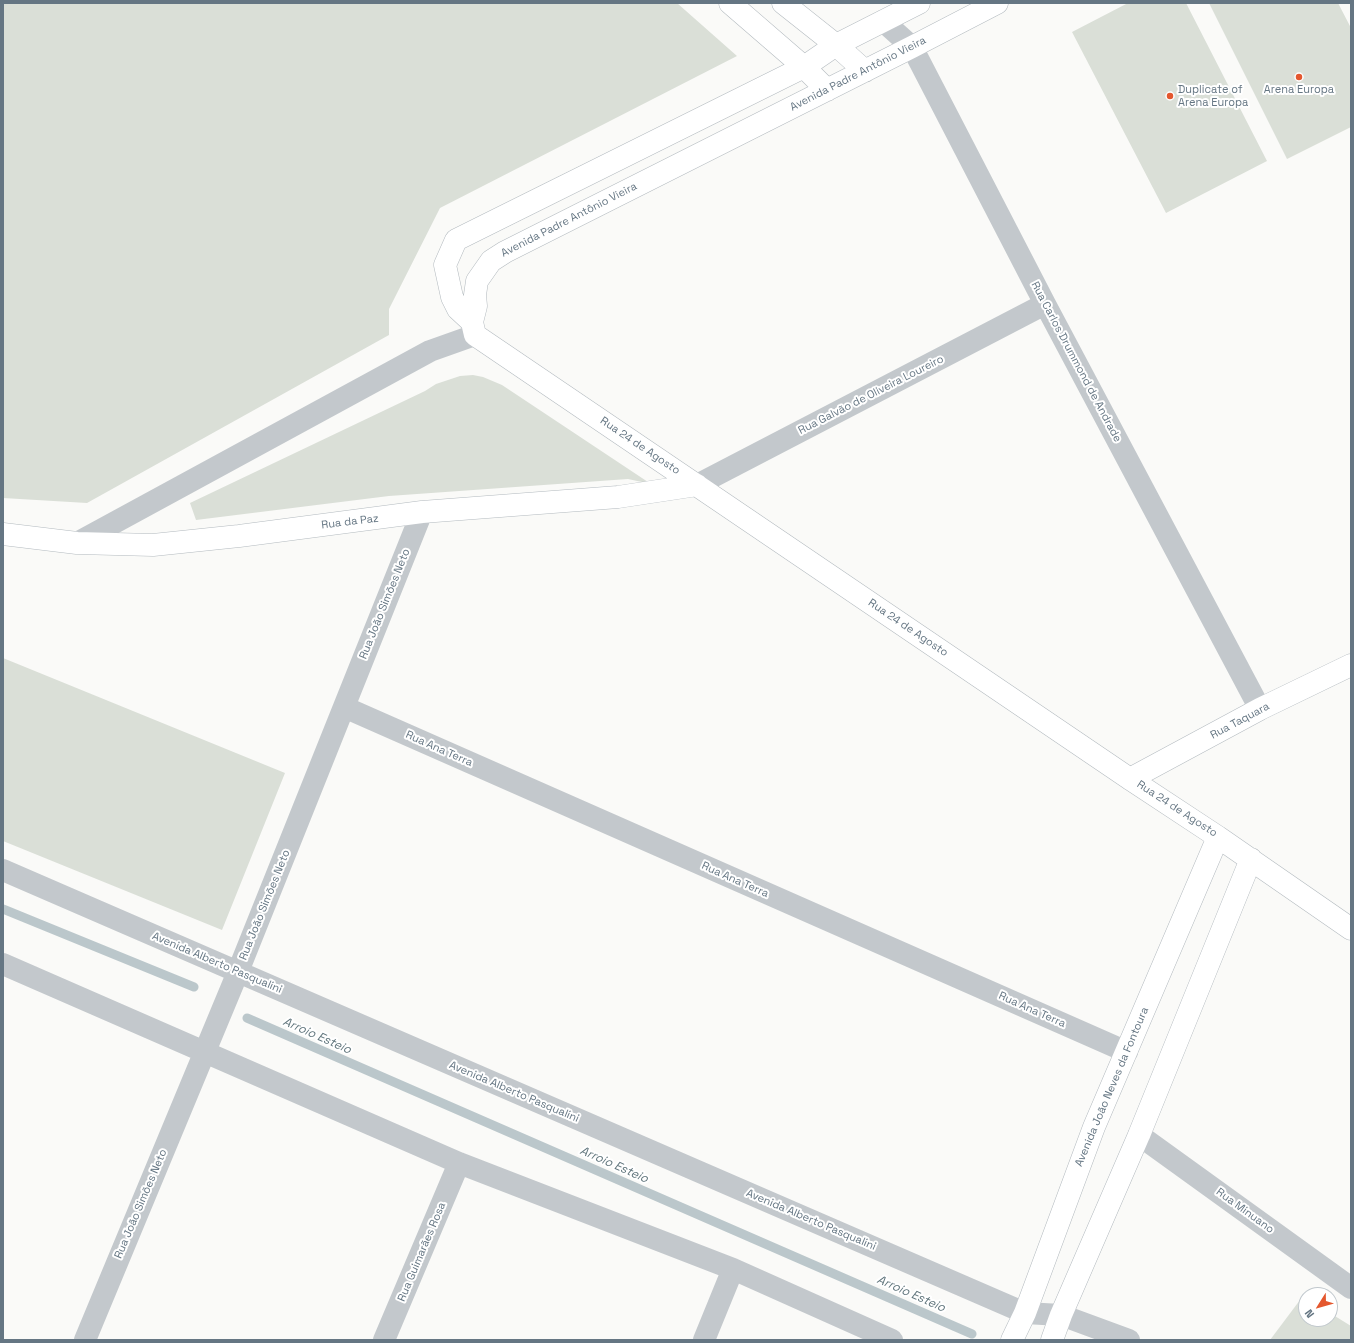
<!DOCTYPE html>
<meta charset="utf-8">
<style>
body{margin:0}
#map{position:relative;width:1354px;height:1343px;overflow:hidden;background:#fafaf8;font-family:"Space Grotesk",sans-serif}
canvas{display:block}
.frame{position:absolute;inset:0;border:4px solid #657683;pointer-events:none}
.north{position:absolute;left:1298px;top:1287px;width:40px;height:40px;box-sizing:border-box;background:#fff;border:1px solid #c1c8cd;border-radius:50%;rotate:233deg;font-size:11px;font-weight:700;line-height:16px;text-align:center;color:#657683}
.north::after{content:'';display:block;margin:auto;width:14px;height:18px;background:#e4572e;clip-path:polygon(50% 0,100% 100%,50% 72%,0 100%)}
</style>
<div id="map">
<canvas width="1354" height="1343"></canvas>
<div class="frame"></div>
<div class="north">N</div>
</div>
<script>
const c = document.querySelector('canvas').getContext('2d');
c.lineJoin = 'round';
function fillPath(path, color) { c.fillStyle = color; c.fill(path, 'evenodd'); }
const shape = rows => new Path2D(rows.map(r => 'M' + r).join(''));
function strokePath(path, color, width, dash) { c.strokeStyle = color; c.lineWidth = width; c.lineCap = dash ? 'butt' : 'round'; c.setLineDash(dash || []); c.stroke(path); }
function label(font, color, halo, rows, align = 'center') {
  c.font = font + ' "Space Grotesk",sans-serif'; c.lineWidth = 4; c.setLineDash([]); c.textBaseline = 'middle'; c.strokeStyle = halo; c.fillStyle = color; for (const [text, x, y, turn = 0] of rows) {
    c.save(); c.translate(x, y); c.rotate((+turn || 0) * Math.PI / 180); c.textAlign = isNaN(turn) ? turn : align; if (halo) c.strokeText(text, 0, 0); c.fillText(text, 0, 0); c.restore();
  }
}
const green = shape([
 [3,3,677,3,737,56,440,208,389,309,389,335,87,503,3,498],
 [1128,3,1186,3,1267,161,1166,213,1072,32],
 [1209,3,1338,3,1351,28,1351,127,1287,159],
 [473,375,483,377,502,385,651,484,628,479,389,496,196,520,190,503,425,391,436,384,460,376],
 [3,658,285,773,222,930,3,841],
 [1303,1296,1306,1298,1306,1319,1330,1319,1330,1313,1351,1326,1351,1340,1270,1340]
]);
const stream = shape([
 [3,909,194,987],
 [247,1018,972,1334]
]);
const street = shape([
 [883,21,912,47,1045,304,1260,709],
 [697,485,1045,304],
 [77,543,430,351,475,335],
 [344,707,1127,1052],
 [3,870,1025,1313,1061,1315,1129,1340],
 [3,964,459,1163,733,1269,892,1340],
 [1139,1135,1351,1288],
 [85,1340,233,984,422,512],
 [384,1340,459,1163],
 [704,1340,733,1269]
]);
const secondary = shape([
 [730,3,804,67,827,90],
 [783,3,836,45,865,71],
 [997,3,912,47,505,252,491,261,477,281,475,295,476,306,472,322,475,335,1130,779,1218,837,1351,929],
 [472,322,458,309,452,297,445,265,456,240,804,67,836,45,919,3],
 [3,534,77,543,153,545,239,536,422,512,618,497,697,485],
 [1130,779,1260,709,1351,665],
 [1012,1340,1025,1313,1094,1127,1218,837],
 [1052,1340,1061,1315,1139,1135,1251,859]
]);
const markers = [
 [1299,77,4,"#e4572e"],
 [1170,96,4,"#e4572e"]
];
const streetNames = [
 ["Avenida Padre Antônio Vieira",858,74,-27],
 ["Avenida Padre Antônio Vieira",569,220,-27],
 ["Rua Carlos Drummond de Andrade",1076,362,62],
 ["Rua Galvão de Oliveira Loureiro",871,395,-27],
 ["Rua 24 de Agosto",640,446,34],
 ["Rua da Paz",350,522,-7],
 ["Rua João Simões Neto",385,604,-68],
 ["Rua 24 de Agosto",908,628,34],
 ["Rua Taquara",1240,721,-28],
 ["Rua Ana Terra",439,749,24],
 ["Rua 24 de Agosto",1177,809,33],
 ["Rua Ana Terra",735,880,24],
 ["Rua João Simões Neto",265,905,-68],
 ["Avenida Alberto Pasqualini",217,963,23],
 ["Rua Ana Terra",1032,1010,24],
 ["Avenida João Neves da Fontoura",1112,1087,-67],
 ["Avenida Alberto Pasqualini",514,1092,23],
 ["Rua João Simões Neto",141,1204,-67],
 ["Rua Minuano",1245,1211,36],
 ["Avenida Alberto Pasqualini",811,1220,23],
 ["Rua Guimarães Rosa",422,1252,-67]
];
const poiNames = [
 ["Duplicate of",1178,90],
 ["Arena Europa",1178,103],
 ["Arena Europa",1299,90,"center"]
];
const waterNames = [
 ["Arroio Esteio",317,1036,24],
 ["Arroio Esteio",614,1165,24],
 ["Arroio Esteio",911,1294,24]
];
fillPath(green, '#dadfd7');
strokePath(stream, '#bbc7cb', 9);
strokePath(secondary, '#b3babf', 23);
strokePath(street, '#c3c8cc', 22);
strokePath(secondary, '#fff', 22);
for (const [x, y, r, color] of markers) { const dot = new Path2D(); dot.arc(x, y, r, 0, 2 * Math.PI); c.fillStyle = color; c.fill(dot); strokePath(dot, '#fff', 1.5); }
label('11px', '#657683', '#fff', streetNames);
label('11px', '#657683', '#fff', poiNames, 'left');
label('italic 12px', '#60757c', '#fff', waterNames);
</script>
